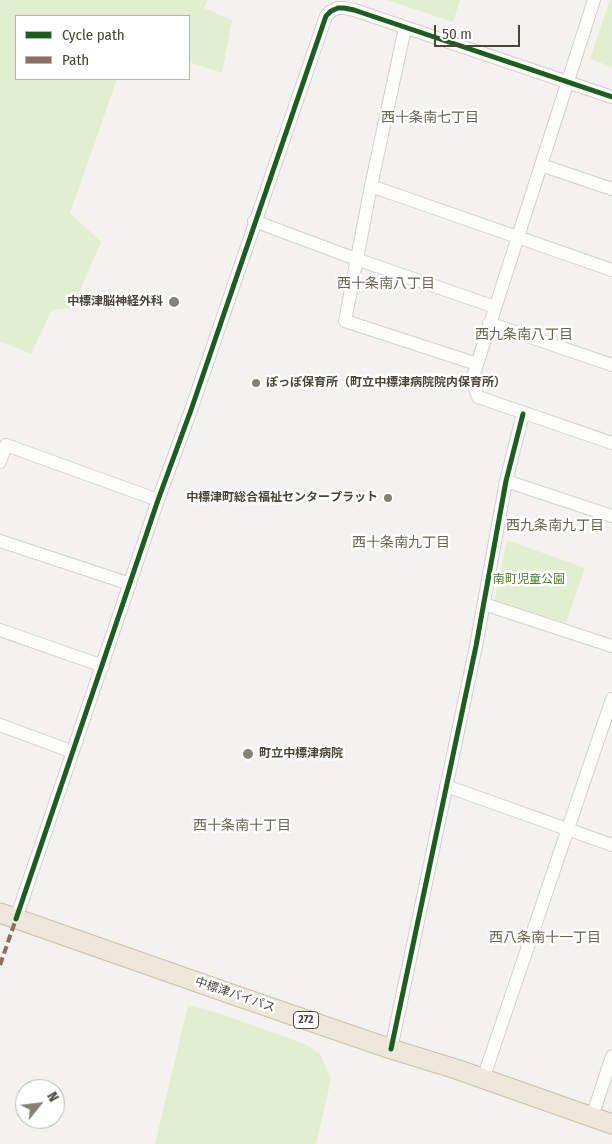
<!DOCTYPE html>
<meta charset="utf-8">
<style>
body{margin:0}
#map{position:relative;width:612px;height:1144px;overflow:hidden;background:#f4f2ee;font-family:"Fira Sans Condensed",sans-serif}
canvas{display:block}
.legend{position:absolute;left:15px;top:15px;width:175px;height:65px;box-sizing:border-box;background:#fff;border:1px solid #b7b4b0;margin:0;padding:6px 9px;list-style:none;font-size:15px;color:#4b4439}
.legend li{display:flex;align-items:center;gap:10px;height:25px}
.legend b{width:25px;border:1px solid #b7b4b0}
.north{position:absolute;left:15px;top:1079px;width:50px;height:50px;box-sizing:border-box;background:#fff;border:1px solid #b7b4b0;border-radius:50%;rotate:61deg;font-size:14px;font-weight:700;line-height:20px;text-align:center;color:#4b4439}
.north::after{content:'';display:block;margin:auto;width:18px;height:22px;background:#868178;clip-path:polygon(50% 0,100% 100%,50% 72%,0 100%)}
.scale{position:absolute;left:434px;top:25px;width:86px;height:22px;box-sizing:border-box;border:2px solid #4b4439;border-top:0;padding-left:6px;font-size:15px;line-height:18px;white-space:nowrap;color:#4b4439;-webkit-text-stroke:4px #fff;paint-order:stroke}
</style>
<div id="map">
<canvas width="612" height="1144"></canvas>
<ul class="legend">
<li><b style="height:6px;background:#1b5e20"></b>Cycle path</li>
<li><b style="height:6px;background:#8d6e63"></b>Path</li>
</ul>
<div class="north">N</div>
<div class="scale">50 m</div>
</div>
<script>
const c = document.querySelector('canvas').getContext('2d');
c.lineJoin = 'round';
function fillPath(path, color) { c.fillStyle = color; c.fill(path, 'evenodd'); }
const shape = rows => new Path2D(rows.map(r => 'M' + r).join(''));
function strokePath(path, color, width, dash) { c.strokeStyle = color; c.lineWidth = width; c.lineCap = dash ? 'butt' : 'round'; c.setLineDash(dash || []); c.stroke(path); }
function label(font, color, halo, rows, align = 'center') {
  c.font = font + ' "Fira Sans Condensed","Noto Sans JP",sans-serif'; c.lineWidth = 5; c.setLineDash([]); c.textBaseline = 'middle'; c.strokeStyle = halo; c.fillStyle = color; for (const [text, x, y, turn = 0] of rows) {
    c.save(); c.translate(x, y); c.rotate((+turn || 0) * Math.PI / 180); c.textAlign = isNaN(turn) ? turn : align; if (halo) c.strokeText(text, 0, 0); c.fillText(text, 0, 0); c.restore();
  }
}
const green = shape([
 [0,0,208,0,204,8,232,20,222,73,189,62,189,16,16,16,16,79,117,79,70,213,101,242,72,308,52,310,31,354,0,341],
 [387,0,460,0,453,22],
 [610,0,612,0,612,67,590,59],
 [507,540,585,568,566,623,494,601],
 [188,1005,221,1014,305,1044,320,1054,331,1079,316,1144,155,1144]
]);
const minor = shape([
 [594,0,472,380,478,397,612,443],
 [405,28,371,186,345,321,477,364],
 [541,165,612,189],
 [371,186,612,270],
 [254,221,356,259,495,307],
 [489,323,612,365],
 [0,462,6,445,158,500],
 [506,481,612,516],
 [0,541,130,584],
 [484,604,612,646],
 [0,630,103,666],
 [0,725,73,752],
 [446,786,612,845],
 [16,919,158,500,191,410,326,16,331,11,338,8,344,8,354,10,612,97],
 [391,1049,476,646,506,481,523,414],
 [483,1079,612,699],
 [592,1117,612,1056]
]);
const highway = shape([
 [0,913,234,995,391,1049,456,1069,612,1124]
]);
const quiet = shape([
 [0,965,16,919]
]);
const cycleway = shape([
 [16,919,158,500,191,410,326,16,331,11,338,8,344,8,354,10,612,97],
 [391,1049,476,646,506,481,523,414]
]);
const markers = [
 [174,302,6,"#868178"],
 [256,383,5,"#868178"],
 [388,498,5,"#868178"],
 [248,754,6,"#868178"]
];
const shields = [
 [306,1020,25]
];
const shieldNames = [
 ["272",306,1020]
];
const poiNames = [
 ["中標津脳神経外科",163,302],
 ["ぽっぽ保育所（町立中標津病院院内保育所）",266,383,"left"],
 ["中標津町総合福祉センタープラット",378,498],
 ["町立中標津病院",259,754,"left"]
];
const parkNames = [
 ["南町児童公園",529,580]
];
const streetNames = [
 ["中標津バイパス",235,995,19]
];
const neighbourhoodNames = [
 ["西十条南七丁目",430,118],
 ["西十条南八丁目",386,284],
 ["西九条南八丁目",524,335],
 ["西九条南九丁目",555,526],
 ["西十条南九丁目",401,543],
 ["西十条南十丁目",242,826],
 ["西八条南十一丁目",545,938]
];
fillPath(green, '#e1eecf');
strokePath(minor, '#d2d0cb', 14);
strokePath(highway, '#ccbfa9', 21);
strokePath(minor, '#fdfdfc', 12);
strokePath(highway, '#ede8db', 19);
strokePath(quiet, '#8d6e63', 4, [8, 4]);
strokePath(cycleway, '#1b5e20', 5);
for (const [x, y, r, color] of markers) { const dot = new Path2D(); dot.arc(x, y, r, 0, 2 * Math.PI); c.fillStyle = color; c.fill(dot); strokePath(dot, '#fff', 2); }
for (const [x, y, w] of shields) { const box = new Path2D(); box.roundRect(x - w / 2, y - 8.5, w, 17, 4); c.fillStyle = '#fff'; c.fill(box); strokePath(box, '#4b4439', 1); }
label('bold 11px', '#4b4439', null, shieldNames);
label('bold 12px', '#4b4439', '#fff', poiNames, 'right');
label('12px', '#4a7f2a', '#fff', parkNames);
label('12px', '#4b4439', '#fff', streetNames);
label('14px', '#6e6250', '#fff', neighbourhoodNames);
</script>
